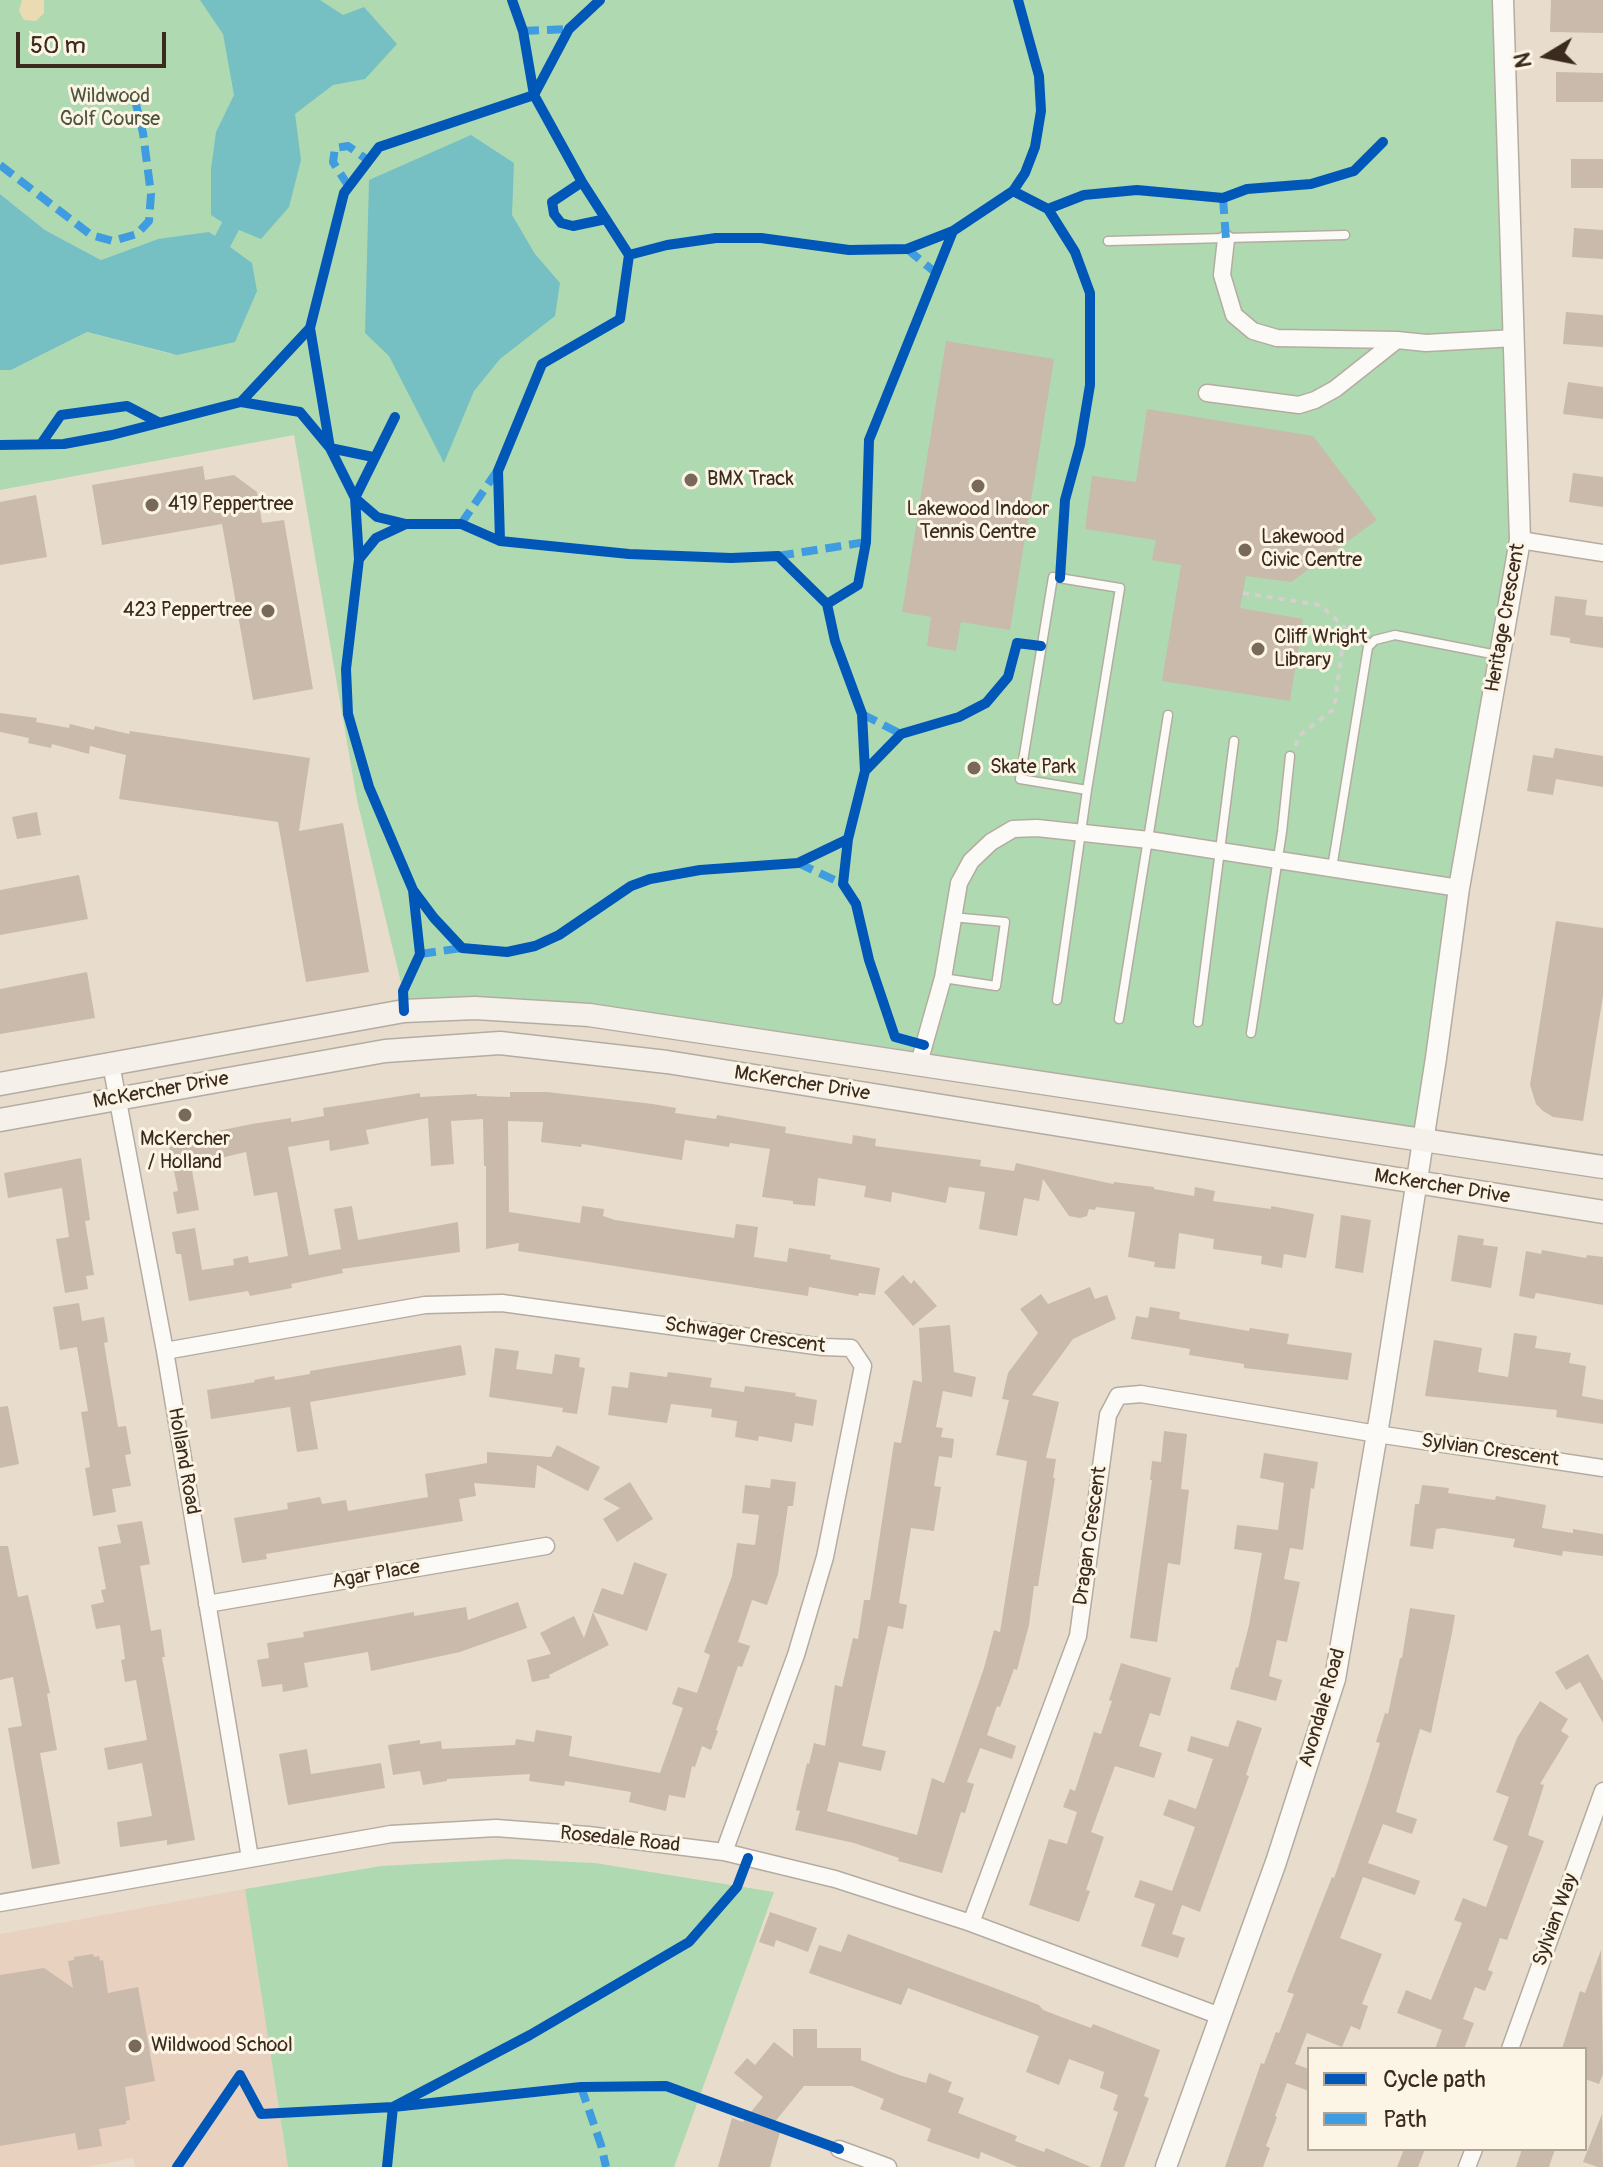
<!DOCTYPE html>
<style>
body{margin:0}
#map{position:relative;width:1603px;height:2167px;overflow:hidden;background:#e8ddcc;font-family:Pangolin,sans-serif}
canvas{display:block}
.legend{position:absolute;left:1307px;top:2047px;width:280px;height:104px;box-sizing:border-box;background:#fcf5e5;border:2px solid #afa495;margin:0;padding:10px 14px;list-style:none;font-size:24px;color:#3b2a1e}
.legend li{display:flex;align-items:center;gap:16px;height:40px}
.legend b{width:40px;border:2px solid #afa495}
.north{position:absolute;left:1507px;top:16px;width:80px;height:80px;-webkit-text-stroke:6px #fcf5e5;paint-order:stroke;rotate:260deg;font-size:22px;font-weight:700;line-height:32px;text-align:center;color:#3b2a1e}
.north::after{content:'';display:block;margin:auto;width:28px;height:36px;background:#3b2a1e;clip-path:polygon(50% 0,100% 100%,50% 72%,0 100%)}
.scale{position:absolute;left:16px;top:32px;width:150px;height:36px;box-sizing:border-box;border:4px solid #3b2a1e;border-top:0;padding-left:10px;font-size:24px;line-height:28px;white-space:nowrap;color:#3b2a1e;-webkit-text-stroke:6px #fcf5e5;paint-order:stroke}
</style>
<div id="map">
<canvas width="1603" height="2167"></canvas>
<ul class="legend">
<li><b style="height:10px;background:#0057b8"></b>Cycle path</li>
<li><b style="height:10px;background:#3f9ce0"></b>Path</li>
</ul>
<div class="north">N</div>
<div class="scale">50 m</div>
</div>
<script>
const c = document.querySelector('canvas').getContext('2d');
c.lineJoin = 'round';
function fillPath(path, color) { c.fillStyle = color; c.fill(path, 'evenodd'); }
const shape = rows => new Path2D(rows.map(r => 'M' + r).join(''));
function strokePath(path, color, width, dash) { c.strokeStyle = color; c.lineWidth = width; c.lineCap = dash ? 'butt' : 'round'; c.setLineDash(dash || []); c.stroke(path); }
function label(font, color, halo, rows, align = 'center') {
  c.font = font + ' Pangolin,sans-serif'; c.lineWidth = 6; c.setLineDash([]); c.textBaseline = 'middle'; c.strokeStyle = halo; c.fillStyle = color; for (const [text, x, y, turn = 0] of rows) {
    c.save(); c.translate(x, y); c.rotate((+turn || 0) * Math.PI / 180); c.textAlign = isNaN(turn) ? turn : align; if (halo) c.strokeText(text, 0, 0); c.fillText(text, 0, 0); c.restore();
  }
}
const built = shape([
 [245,1889,288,2167,135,2167,133,2158,87,2167,0,2167,0,1934]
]);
const green = shape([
 [0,0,1500,0,1520,540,1422,1139,589,1015,404,1011,403,991,357,800,294,435,0,490,0,370,11,370,87,332,171,354,239,230,222,221,215,237,158,239,101,260,45,230,0,194],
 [510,1859,595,1863,774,1892,674,2167,288,2167,245,1889,381,1866]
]);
const sand = shape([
 [22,0,44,0,44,13,36,21,24,20,19,11]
]);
const water = shape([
 [200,0,320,0,343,15,364,7,397,44,365,79,333,85,295,114,301,160,289,207,261,239,239,230,230,247,252,263,257,291,235,342,177,355,87,332,11,370,0,370,0,194,45,230,101,260,158,239,209,232,215,236,222,222,211,215,211,169,216,132,234,95,223,34],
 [471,135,514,163,512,215,535,254,560,283,555,316,500,359,474,391,444,463,389,356,365,333,369,180]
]);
const building = shape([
 [1551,0,1603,0,1603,33,1550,32],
 [1556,72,1603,73,1603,102,1556,102],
 [1571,159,1603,159,1603,188,1571,188],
 [1574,228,1603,230,1603,259,1572,257],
 [1566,312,1603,315,1603,347,1563,344],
 [946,341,1054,359,1010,630,961,622,956,651,927,646,931,617,902,612],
 [1568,382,1603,387,1603,419,1563,414],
 [1147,409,1313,436,1377,520,1291,582,1246,576,1240,608,1303,619,1290,701,1162,681,1181,565,1152,560,1156,540,1085,529,1092,476,1136,482],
 [203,466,205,480,234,475,257,492,262,523,284,520,313,689,253,700,222,524,102,545,92,485],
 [1573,473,1603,477,1603,507,1569,502],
 [36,495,47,557,0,565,0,502],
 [1555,596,1587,600,1585,615,1603,617,1603,648,1570,643,1570,638,1550,635],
 [0,713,37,718,36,722,69,728,70,724,94,730,95,726,129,734,130,731,310,758,299,831,343,823,369,972,306,982,278,822,119,799,126,755,90,746,89,754,52,744,51,748,28,743,29,738,0,732],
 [1555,748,1603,756,1603,787,1556,779,1553,795,1527,791,1533,755,1553,758],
 [37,812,41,835,17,839,12,817],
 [79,875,88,919,0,935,0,890],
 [1556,921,1603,928,1603,996,1583,1121,1553,1117,1543,1111,1536,1104,1530,1085],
 [87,972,95,1018,0,1034,0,989],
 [510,1092,547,1092,653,1104,676,1108,675,1113,716,1119,717,1115,786,1127,785,1133,852,1144,853,1135,876,1139,875,1146,981,1160,980,1166,1014,1171,1016,1163,1113,1184,1114,1182,1154,1187,1154,1189,1194,1196,1195,1187,1215,1191,1213,1201,1271,1209,1271,1206,1314,1214,1306,1258,1284,1254,1282,1268,1261,1264,1262,1256,1213,1249,1214,1239,1179,1233,1175,1269,1154,1267,1155,1262,1128,1257,1135,1212,1096,1207,1095,1210,1089,1209,1087,1216,1080,1218,1069,1216,1043,1179,1039,1201,1024,1198,1017,1236,979,1229,985,1192,949,1187,946,1203,892,1192,891,1202,864,1197,866,1186,818,1178,815,1206,793,1204,793,1201,762,1197,770,1149,730,1143,729,1147,685,1140,682,1160,582,1144,581,1147,541,1142,543,1122,508,1121,509,1212,580,1223,582,1206,604,1209,603,1216,615,1220,734,1238,736,1224,758,1227,754,1257,787,1262,789,1248,831,1255,830,1259,880,1268,875,1295,859,1293,858,1296,809,1287,808,1296,518,1251,519,1243,486,1249,486,1166,484,1166,483,1119,451,1121,454,1164,431,1166,428,1118,366,1130,369,1144,330,1151,329,1140,288,1147,309,1255,341,1249,334,1209,352,1206,358,1240,458,1222,460,1252,342,1269,343,1273,291,1284,292,1288,250,1296,248,1291,189,1301,181,1254,176,1254,172,1232,195,1228,202,1270,234,1265,233,1259,248,1256,249,1263,288,1256,277,1192,254,1196,246,1152,191,1165,199,1210,177,1214,173,1192,178,1191,168,1141,252,1124,291,1118,291,1122,324,1116,323,1108,420,1093,420,1097,477,1094,477,1096,510,1097],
 [81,1158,90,1220,85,1221,94,1275,86,1276,88,1289,65,1293,56,1239,69,1237,62,1188,8,1198,4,1173],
 [1341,1215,1371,1220,1363,1273,1335,1268],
 [1458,1235,1484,1239,1483,1245,1498,1247,1491,1288,1451,1281],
 [1542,1250,1586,1258,1587,1255,1603,1257,1603,1305,1536,1293,1534,1299,1519,1296,1526,1251,1541,1254],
 [903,1275,911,1284,914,1280,937,1306,913,1326,884,1292],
 [1090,1287,1095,1299,1107,1295,1116,1319,1073,1339,1032,1395,1059,1402,1046,1458,1056,1459,1053,1478,1055,1478,1038,1586,1034,1586,1029,1625,1017,1670,1014,1669,1000,1707,997,1706,987,1735,1016,1746,1012,1759,980,1748,967,1782,974,1784,965,1813,961,1812,942,1873,898,1861,899,1858,854,1843,795,1830,800,1811,796,1810,807,1763,809,1764,814,1743,825,1746,835,1685,842,1687,853,1638,858,1639,864,1600,870,1600,894,1442,901,1443,913,1380,922,1382,919,1328,950,1325,954,1372,976,1377,972,1397,943,1391,936,1427,943,1428,941,1437,954,1439,952,1458,939,1456,934,1486,941,1487,934,1531,911,1528,899,1603,907,1605,903,1629,888,1626,862,1746,886,1751,881,1771,839,1762,827,1811,917,1835,932,1778,944,1783,984,1668,994,1630,1000,1632,1027,1461,996,1455,1009,1400,1002,1399,1008,1373,1038,1333,1020,1309,1041,1294,1048,1304],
 [79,1303,82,1321,104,1317,108,1342,104,1343,118,1427,126,1426,131,1454,125,1455,131,1486,112,1489,116,1512,93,1516,85,1468,90,1467,81,1412,88,1411,77,1347,60,1350,53,1307],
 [1150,1307,1180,1312,1179,1319,1249,1331,1250,1328,1289,1334,1287,1344,1352,1353,1348,1380,1244,1368,1244,1364,1189,1355,1190,1349,1131,1339,1136,1316,1148,1318],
 [1514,1333,1537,1336,1535,1348,1571,1353,1569,1363,1586,1366,1582,1396,1603,1400,1603,1424,1556,1417,1557,1410,1425,1396,1434,1340,1482,1348,1478,1372,1508,1377],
 [461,1345,466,1375,310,1402,318,1449,297,1452,290,1407,211,1419,207,1390,255,1382,254,1380,274,1376,275,1380,310,1374,310,1371],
 [495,1348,519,1351,516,1369,552,1374,555,1354,580,1358,579,1367,585,1368,577,1414,562,1412,563,1408,489,1397],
 [630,1372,667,1377,668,1372,712,1378,710,1387,744,1392,745,1386,796,1393,795,1396,817,1400,813,1426,795,1423,792,1442,759,1436,758,1441,735,1437,737,1421,711,1417,712,1409,671,1404,667,1423,608,1415,612,1386,628,1388],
 [8,1406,19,1464,0,1468,0,1407],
 [1164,1431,1187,1434,1181,1489,1189,1490,1180,1565,1168,1563,1157,1642,1130,1638,1152,1480,1150,1480,1152,1461,1161,1462],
 [557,1445,600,1467,588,1491,537,1465,535,1488,474,1483,476,1496,459,1499,463,1521,266,1554,267,1559,242,1563,234,1518,288,1509,287,1503,320,1497,322,1504,346,1500,348,1511,428,1497,425,1474,487,1463,487,1452,551,1457],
 [1264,1453,1318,1462,1314,1489,1311,1488,1303,1550,1290,1548,1284,1579,1300,1582,1287,1642,1277,1640,1269,1676,1282,1680,1276,1701,1230,1689,1236,1667,1238,1668,1249,1625,1262,1553,1234,1549,1237,1525,1278,1530,1284,1483,1260,1478],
 [771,1479,796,1482,793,1506,788,1506,778,1574,767,1605,752,1600,738,1642,750,1646,742,1667,738,1666,716,1730,718,1731,711,1750,702,1746,695,1767,692,1766,685,1798,669,1795,666,1811,629,1802,631,1792,565,1781,564,1786,529,1781,530,1774,447,1779,447,1781,423,1785,420,1771,393,1775,388,1745,420,1740,420,1744,441,1741,442,1749,515,1745,516,1739,534,1742,536,1730,572,1736,569,1756,660,1773,683,1708,672,1704,678,1687,697,1693,710,1655,704,1652,732,1576,737,1543,755,1545,759,1515,742,1513,745,1485,770,1488],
 [630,1482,653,1519,617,1542,603,1519,620,1508,603,1499],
 [1422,1485,1449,1488,1448,1493,1495,1500,1496,1496,1546,1505,1542,1528,1573,1533,1573,1529,1603,1534,1603,1556,1563,1551,1562,1556,1513,1547,1515,1539,1443,1528,1436,1529,1433,1549,1410,1546,1415,1504,1419,1504],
 [142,1521,150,1564,140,1566,151,1631,161,1629,165,1657,162,1657,195,1840,167,1845,167,1840,120,1847,117,1822,152,1816,142,1763,108,1770,104,1748,147,1740,136,1680,125,1682,121,1660,125,1659,120,1625,96,1629,91,1605,104,1602,101,1590,106,1589,98,1547,121,1543,117,1525],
 [0,1546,8,1546,18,1597,28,1595,50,1693,47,1694,57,1750,40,1753,60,1864,32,1869,8,1728,22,1726,13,1677,0,1680],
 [634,1562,667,1574,647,1631,593,1612,602,1588,623,1595],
 [518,1602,527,1628,460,1652,371,1671,368,1652,304,1663,308,1687,283,1692,282,1684,262,1687,257,1660,269,1658,267,1643,304,1637,303,1632,414,1612,414,1616,466,1607,468,1620],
 [1410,1608,1455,1615,1452,1633,1431,1733,1420,1729,1396,1812,1417,1819,1412,1834,1383,1824,1368,1863,1420,1881,1415,1895,1363,1877,1340,1938,1382,1954,1362,2004,1368,2006,1360,2030,1351,2026,1342,2047,1307,2033,1295,2064,1309,2069,1309,2091,1287,2083,1275,2116,1277,2117,1266,2146,1270,2148,1263,2167,1225,2167,1261,2063,1264,2064,1276,2032,1279,2033,1294,1994,1287,1992,1332,1877,1334,1878,1368,1782,1380,1743,1376,1742,1385,1713,1388,1714,1400,1658,1402,1658],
 [593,1612,609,1645,549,1675,550,1678,532,1682,527,1660,551,1654,540,1633,574,1616,584,1638],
 [1588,1654,1603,1681,1603,1723,1580,1682,1566,1690,1555,1672],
 [1121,1663,1171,1678,1160,1716,1150,1713,1139,1746,1162,1753,1154,1778,1115,1766,1091,1832,1104,1837,1086,1890,1090,1891,1079,1922,1029,1905,1049,1839,1067,1844,1077,1812,1063,1807,1070,1789,1075,1791,1094,1732,1101,1734,1112,1701,1109,1700],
 [1540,1701,1568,1719,1561,1731,1569,1736,1540,1784,1544,1785,1528,1835,1544,1841,1507,1940,1500,1938,1488,1970,1493,1972,1485,1991,1475,1987,1463,2019,1474,2023,1464,2049,1435,2049,1442,2030,1397,2013,1406,1990,1431,2000,1462,1923,1454,1920,1463,1898,1486,1907,1508,1846,1493,1840,1509,1797,1496,1792,1517,1738],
 [1237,1720,1262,1728,1246,1775,1249,1776,1200,1912,1182,1905,1172,1934,1185,1938,1178,1958,1141,1946,1155,1904,1134,1897,1140,1880,1172,1891,1195,1827,1163,1815,1169,1799,1196,1809,1213,1759,1187,1751,1191,1736,1228,1747],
 [307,1749,311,1774,381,1763,385,1788,288,1805,279,1754],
 [770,1912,817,1928,808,1952,776,1940,774,1947,759,1942],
 [848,1934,992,1987,1039,2005,1043,2010,1056,2015,1091,2028,1093,2024,1160,2050,1144,2096,1149,2098,1124,2167,1100,2167,1118,2112,1113,2110,1118,2095,1100,2088,1104,2072,1069,2059,1059,2085,1026,2072,1039,2036,908,1988,901,2005,809,1973,819,1945,841,1952],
 [1601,1950,1603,2074,1599,2084,1585,2079,1585,2049,1562,2049,1580,1991,1585,1993],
 [93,1954,94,1957,99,1956,100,1961,103,1960,108,1993,138,1987,155,2081,125,2087,130,2120,126,2121,126,2124,99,2129,102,2146,78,2150,75,2133,0,2146,0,1975,44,1968,73,1988,68,1961,74,1960,74,1957],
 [793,2029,817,2029,817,2048,861,2048,861,2060,899,2075,926,2083,929,2073,952,2082,948,2092,964,2098,958,2113,1017,2136,1015,2141,1044,2152,1046,2148,1091,2167,1018,2167,981,2152,979,2159,927,2141,931,2129,880,2109,884,2099,852,2086,804,2086,769,2129,780,2132,770,2167,718,2167,732,2118,743,2122,763,2097,734,2073,747,2058,755,2065,774,2042,793,2057],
 [1602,2114,1603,2167,1598,2167,1583,2162],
 [1404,2149,1425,2149,1418,2167,1397,2167],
 [1522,2149,1555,2149,1549,2167,1516,2167]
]);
const path = shape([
 [1243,593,1320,605,1360,641],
 [1295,746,1300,735,1334,709,1342,650,1353,635]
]);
const service = shape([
 [1108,241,1345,235],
 [1332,868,1368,647,1375,640,1395,635,1497,655],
 [943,978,996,986,1005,922,952,917],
 [1057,1000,1087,790,1120,588,1053,577,1020,779,1087,790],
 [1119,1019,1168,715],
 [1198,1022,1234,741],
 [1251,1033,1282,832,1290,756]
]);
const minor = shape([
 [1226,239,1222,275,1234,315,1253,331,1277,338,1397,340],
 [1207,393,1299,405,1315,400,1335,389,1397,340,1426,343,1515,338],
 [1520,540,1603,553],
 [919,1063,943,978,959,883,971,861,991,842,1013,829,1037,828,1149,840,1459,888],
 [111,1064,165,1351,250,1858],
 [165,1351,425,1305,502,1303,823,1347,851,1348,863,1366,825,1557,796,1655,724,1852],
 [207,1604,546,1546],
 [0,1903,391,1834,496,1828,588,1835,724,1852,835,1879,971,1923,1220,2016],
 [971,1923,1078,1636,1108,1415,1118,1396,1141,1394,1377,1434,1603,1468],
 [1510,2049,1603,1791],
 [839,2149,888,2167],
 [1467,2167,1474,2149]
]);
const tertiary = shape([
 [1166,2167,1276,1862,1335,1679,1381,1410,1436,1058,1459,888,1520,540,1503,0]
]);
const secondary = shape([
 [0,1084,404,1011,475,1008,589,1015,1603,1167],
 [0,1120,385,1051,500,1043,667,1062,1603,1212]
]);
const quiet = shape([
 [523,31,569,29],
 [0,165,91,235,113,241,137,234,149,221,151,194,143,133,133,92],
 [349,187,333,162,335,148,348,146,369,161],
 [1223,198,1226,239],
 [907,249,936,273],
 [461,524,497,471],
 [778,556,866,542],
 [862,714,901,734],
 [798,863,843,884],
 [420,954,462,948],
 [581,2087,601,2145,606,2167]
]);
const cycleway = shape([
 [582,182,552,202,554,214,561,223,573,226,606,219],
 [1013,191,1048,209,1084,195,1137,190,1223,198,1247,189,1311,184,1354,171,1383,142],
 [1048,209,1075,252,1090,293,1090,385,1080,445,1065,500,1060,578],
 [629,255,667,245,716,238,761,238,849,250,907,249,953,231],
 [241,402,300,412,330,448,373,457],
 [395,417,355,498,377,517,406,524],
 [41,444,61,415,127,406,158,422],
 [0,445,64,444,112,435,241,402,310,328],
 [500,541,498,471,542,364,620,319,629,255,582,182,534,95,523,31,512,0],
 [359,559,376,538,406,524,461,524,500,541,629,554,731,558,778,556,827,604],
 [865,771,901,734,959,717,986,703,1008,677,1017,643,1041,646],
 [413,890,434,918,462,948,507,952,535,946,559,935,631,886,650,879,700,870,798,863,848,839],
 [404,1011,403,991,420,954,413,890,369,787,348,714,346,669,359,559,355,498,330,448,310,328,344,193,379,147,534,95,569,29,600,0],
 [924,1045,895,1037,869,960,856,904,843,884,848,839,865,771,862,714,835,641,827,604,858,585,866,542,869,440,953,231,1013,191,1025,173,1035,147,1041,111,1039,76,1018,0],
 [177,2167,240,2075,261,2114,393,2107,581,2087,666,2086,839,2149],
 [387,2167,393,2107,530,2035,689,1942,737,1887,748,1858]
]);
const markers = [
 [691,480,8,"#78695b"],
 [978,486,8,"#78695b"],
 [152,505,8,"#78695b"],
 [1245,550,8,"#78695b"],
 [268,611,8,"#78695b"],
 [1258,649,8,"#78695b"],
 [974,768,8,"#78695b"],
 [185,1115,8,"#78695b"],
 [135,2046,8,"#78695b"]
];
const parkNames = [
 ["Wildwood",110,97],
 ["Golf Course",110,120]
];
const poiNames = [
 ["BMX Track",707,480],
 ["419 Peppertree",168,505],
 ["Lakewood Indoor",978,510,"center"],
 ["Tennis Centre",978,533,"center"],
 ["Lakewood",1261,538],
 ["Civic Centre",1261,561],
 ["423 Peppertree",252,611,"right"],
 ["Cliff Wright",1274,638],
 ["Library",1274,661],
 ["Skate Park",990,768],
 ["McKercher",185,1140,"center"],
 ["/ Holland",185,1163,"center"],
 ["Wildwood School",151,2046]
];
const streetNames = [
 ["Heritage Crescent",1506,618,-80],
 ["McKercher Drive",802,1084,9],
 ["McKercher Drive",161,1091,-10],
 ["McKercher Drive",1442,1187,9],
 ["Schwager Crescent",745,1336,8],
 ["Sylvian Crescent",1490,1451,8],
 ["Holland Road",183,1461,80],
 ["Dragan Crescent",1091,1536,-82],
 ["Agar Place",376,1575,-10],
 ["Avondale Road",1323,1708,-74],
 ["Rosedale Road",620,1840,6],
 ["Sylvian Way",1556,1920,-70]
];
fillPath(built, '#e8d1bf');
fillPath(green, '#afd9b0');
fillPath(sand, '#ebdbb3');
fillPath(water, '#76c0c4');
fillPath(building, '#c9baac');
strokePath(service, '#b4aca1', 11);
strokePath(minor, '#b4aca1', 19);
strokePath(tertiary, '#b4aca1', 23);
strokePath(secondary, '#b4aca1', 25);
strokePath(path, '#d4d0cb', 4, [6, 6]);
strokePath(service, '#fcfaf7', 8);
strokePath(minor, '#fcfaf7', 16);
strokePath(tertiary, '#fcfaf7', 20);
strokePath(secondary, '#f5f1ea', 22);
strokePath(quiet, '#3f9ce0', 8, [16, 8]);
strokePath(cycleway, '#0057b8', 10);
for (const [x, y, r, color] of markers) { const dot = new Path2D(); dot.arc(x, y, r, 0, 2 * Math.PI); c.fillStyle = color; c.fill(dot); strokePath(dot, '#fcf5e5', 3); }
label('20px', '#4c553d', '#fcf5e5', parkNames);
label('20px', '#3b2a1e', '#fcf5e5', poiNames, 'left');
label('20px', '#3b2a1e', '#fcf5e5', streetNames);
</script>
